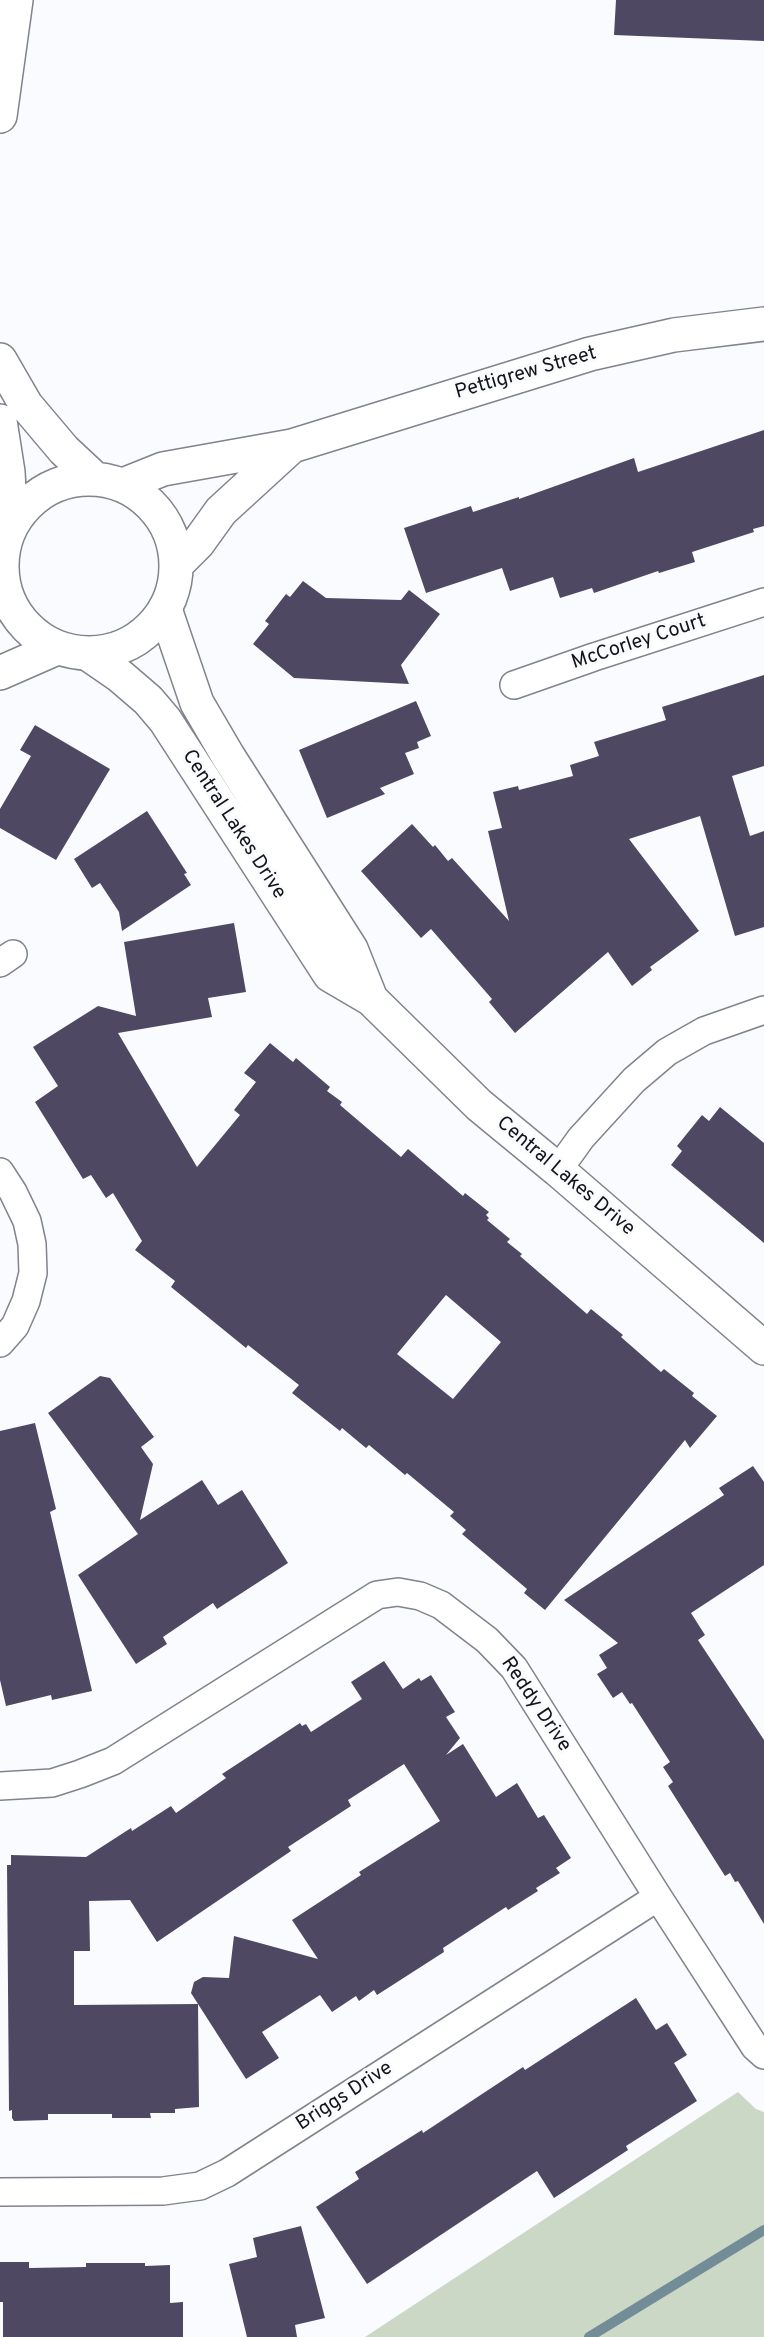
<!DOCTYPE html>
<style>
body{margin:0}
canvas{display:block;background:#f9fbff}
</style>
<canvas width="764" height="2337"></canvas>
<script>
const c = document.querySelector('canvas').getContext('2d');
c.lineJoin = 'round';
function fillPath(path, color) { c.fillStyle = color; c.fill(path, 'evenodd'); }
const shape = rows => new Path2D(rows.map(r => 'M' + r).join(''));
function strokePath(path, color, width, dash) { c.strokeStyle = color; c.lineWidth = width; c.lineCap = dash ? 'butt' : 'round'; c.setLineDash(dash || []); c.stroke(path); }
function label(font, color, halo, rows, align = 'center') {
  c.font = font + ' Overpass,sans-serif'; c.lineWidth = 6; c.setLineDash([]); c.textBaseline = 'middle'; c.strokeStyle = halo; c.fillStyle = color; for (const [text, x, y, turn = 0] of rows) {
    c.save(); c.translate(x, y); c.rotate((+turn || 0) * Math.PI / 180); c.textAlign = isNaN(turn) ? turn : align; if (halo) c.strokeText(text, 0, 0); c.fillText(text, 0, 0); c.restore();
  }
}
const green = shape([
 [738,2092,756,2109,764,2112,764,2337,365,2337]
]);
const stream = shape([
 [589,2337,764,2230]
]);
const building = shape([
 [616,0,764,0,764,41,614,35],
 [764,430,764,526,753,529,754,532,692,552,695,562,659,573,658,571,594,593,592,588,560,598,553,577,510,591,502,568,426,593,404,528,471,506,473,512,519,497,519,499,634,458,638,472],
 [303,581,326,598,401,600,409,590,440,614,401,665,409,684,294,678,253,644,269,624,265,621,286,594,290,597],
 [764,675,764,766,732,776,750,836,764,831,764,927,735,936,700,816,629,839,699,931,650,967,652,970,632,986,608,952,515,1033,489,1002,492,999,431,929,421,938,361,871,412,824,433,847,435,845,448,861,452,858,509,921,488,831,502,828,493,792,518,786,519,790,573,776,570,765,599,756,594,742,666,720,662,707],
 [416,701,431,736,417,742,419,748,405,753,414,774,380,788,385,794,327,818,299,750],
 [35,725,110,769,56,860,0,828,0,809,31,756,20,750],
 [147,811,187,873,184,874,191,885,122,931,119,912,100,883,92,888,74,859],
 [234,923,246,992,208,998,212,1017,118,1033,197,1167,240,1115,234,1110,256,1082,244,1073,270,1043,293,1062,296,1058,330,1087,327,1091,342,1102,340,1105,401,1157,408,1149,463,1196,465,1193,489,1212,486,1215,489,1218,487,1220,510,1239,507,1242,522,1254,520,1256,587,1314,591,1309,623,1335,621,1337,661,1372,664,1369,694,1393,692,1396,717,1416,690,1448,685,1440,545,1610,524,1593,527,1589,462,1534,466,1530,450,1516,454,1512,407,1473,405,1475,369,1445,366,1448,342,1428,340,1431,292,1393,299,1385,248,1345,246,1348,171,1287,175,1281,135,1250,142,1241,113,1193,106,1198,91,1175,83,1179,35,1102,58,1086,33,1047,98,1006,136,1016,124,942],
 [446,1295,501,1342,453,1399,397,1354],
 [720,1107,764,1143,764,1243,671,1165,682,1151,677,1146,702,1115,709,1121],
 [100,1376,110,1378,154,1437,141,1447,153,1464,140,1520,202,1480,218,1505,242,1490,288,1563,217,1609,213,1603,163,1637,167,1644,136,1664,78,1575,138,1534,48,1413],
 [35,1423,56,1509,50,1512,92,1691,52,1700,51,1695,6,1706,0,1680,0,1431],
 [753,1466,764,1482,764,1565,691,1613,705,1635,698,1640,764,1740,764,1924,738,1881,735,1882,730,1873,725,1876,668,1786,673,1782,663,1767,670,1762,632,1703,630,1704,622,1692,613,1698,597,1674,607,1668,599,1655,618,1643,564,1600,724,1495,719,1488],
 [384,1661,403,1689,419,1678,421,1681,431,1675,455,1712,446,1717,460,1738,446,1755,463,1744,496,1797,517,1783,538,1818,544,1815,571,1858,556,1868,560,1873,536,1888,538,1891,508,1910,506,1907,443,1948,444,1952,377,1995,374,1990,359,2001,356,1996,332,2012,320,1995,262,2032,279,2058,246,2079,191,1993,194,1982,203,1977,229,1978,234,1936,318,1959,292,1920,361,1875,359,1872,440,1821,404,1764,348,1800,351,1806,288,1847,291,1851,157,1942,130,1900,89,1901,90,1951,74,1951,74,2005,198,2004,199,2107,175,2109,175,2113,150,2113,151,2118,112,2118,112,2114,48,2114,48,2120,14,2121,12,2118,12,2110,9,2111,7,1865,11,1865,11,1855,86,1857,131,1828,132,1831,171,1806,176,1813,226,1778,222,1774,300,1723,302,1726,306,1724,311,1732,362,1699,351,1682],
 [636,1998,656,2030,667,2023,687,2055,674,2063,697,2101,626,2146,628,2150,554,2198,537,2171,367,2284,316,2207,359,2179,355,2172,422,2130,423,2133,523,2067,525,2070],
 [301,2226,325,2318,295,2325,297,2337,247,2337,229,2264,257,2257,253,2238],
 [0,2262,29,2262,29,2268,86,2267,86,2263,145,2263,145,2266,170,2265,170,2303,183,2302,183,2337,3,2337,3,2302,0,2302]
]);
const minor = shape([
 [514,685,594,657,764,602],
 [0,963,13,954],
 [558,1170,581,1138,634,1080,667,1052,704,1031,764,1010],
 [0,1172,13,1192,27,1221,32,1244,33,1273,26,1301,15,1326,0,1343],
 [0,1786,52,1783,80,1774,113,1761,377,1595,398,1592,420,1596,441,1605,487,1640,514,1668,658,1897,755,2047,764,2055],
 [0,2192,163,2191,200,2186,227,2173,658,1897]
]);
const tertiary = shape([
 [165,609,197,703,228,756,351,949,371,999],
 [88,654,120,676,148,700,165,720,330,975,371,999,479,1105,558,1170,764,1348]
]);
const secondary = shape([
 [0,116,16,0],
 [0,360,26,405,64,450,94,478],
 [0,421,8,472,11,526],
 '2 566a87 87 0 1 1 174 0a87 87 0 1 1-174 0Z',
 [123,485,163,469,292,446,590,354,674,335,764,324],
 [177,564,198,543,221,511,292,446],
 [0,673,57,648]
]);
const streetNames = [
 ["Pettigrew Street",526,374,-16],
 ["McCorley Court",639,643,-18],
 ["Central Lakes Drive",233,825,57],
 ["Central Lakes Drive",565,1177,40],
 ["Reddy Drive",535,1705,56],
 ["Briggs Drive",345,2097,-33]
];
fillPath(green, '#cbd8c6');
strokePath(stream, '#728c98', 10);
fillPath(building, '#4e4863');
strokePath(minor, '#81838d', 30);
strokePath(tertiary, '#81838d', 36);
strokePath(secondary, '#81838d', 36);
strokePath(minor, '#fff', 27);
strokePath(tertiary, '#fff', 33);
strokePath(secondary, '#fff', 33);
label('20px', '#131417', '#f9fbff', streetNames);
</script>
